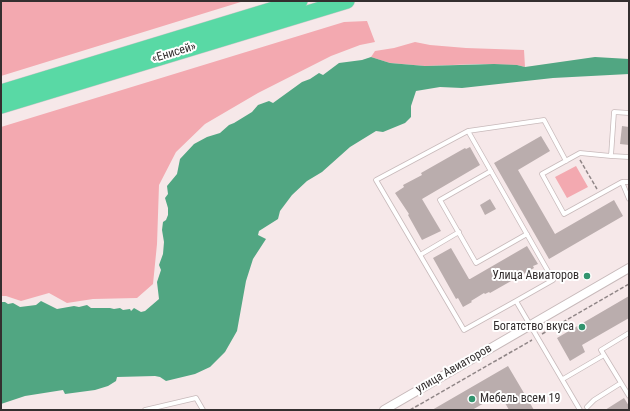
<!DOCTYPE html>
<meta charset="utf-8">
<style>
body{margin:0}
#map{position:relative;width:630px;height:411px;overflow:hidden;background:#f6e8e9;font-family:"Roboto Condensed",sans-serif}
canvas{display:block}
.frame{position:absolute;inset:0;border:2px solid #342f2f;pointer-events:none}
</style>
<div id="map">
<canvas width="630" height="411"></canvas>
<div class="frame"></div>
</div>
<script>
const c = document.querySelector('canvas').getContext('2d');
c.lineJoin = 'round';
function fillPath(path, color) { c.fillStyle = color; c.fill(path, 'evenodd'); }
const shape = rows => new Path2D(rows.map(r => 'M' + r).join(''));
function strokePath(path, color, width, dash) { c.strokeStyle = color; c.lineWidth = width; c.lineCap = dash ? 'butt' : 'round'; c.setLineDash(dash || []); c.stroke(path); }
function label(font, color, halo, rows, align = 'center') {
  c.font = font + ' "Roboto Condensed",sans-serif'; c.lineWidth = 4; c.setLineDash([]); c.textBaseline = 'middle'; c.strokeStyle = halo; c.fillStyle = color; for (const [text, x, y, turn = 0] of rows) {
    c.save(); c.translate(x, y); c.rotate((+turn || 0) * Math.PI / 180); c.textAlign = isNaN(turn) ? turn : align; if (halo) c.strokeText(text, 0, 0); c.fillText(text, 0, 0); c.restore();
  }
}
const green = shape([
 [1,1,244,1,1,76],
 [367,21,375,42,360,45,331,56,258,93,205,124,176,152,159,185,157,244,153,284,137,298,93,299,67,303,49,293,21,301,6,296,1,296,1,127,344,22],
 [415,42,430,45,466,48,524,50,525,67,517,65,479,64,425,66,390,63,371,57,375,51,394,48],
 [576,166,588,187,567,198,555,177]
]);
const water = shape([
 [371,57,390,63,425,66,494,64,517,65,525,67,595,57,629,59,629,74,553,78,462,88,440,87,416,91,411,106,411,117,405,123,383,132,376,131,350,147,322,172,307,181,292,195,280,211,278,219,259,231,258,235,266,239,253,259,246,281,237,331,225,352,210,367,195,374,166,381,160,377,155,376,117,377,116,381,108,386,95,390,65,394,63,390,25,396,1,404,1,302,5,302,8,304,13,303,20,307,36,305,41,301,57,309,74,306,79,307,87,305,91,308,110,308,114,309,120,308,123,310,130,309,131,311,134,308,141,312,145,311,159,299,157,282,161,270,159,265,163,254,164,242,162,230,163,222,166,220,168,215,168,208,165,198,168,194,167,186,177,174,180,159,194,144,207,137,220,133,229,125,234,123,252,112,258,105,269,101,273,103,302,82,310,79,319,73,323,75,339,63,362,60]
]);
const building = shape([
 [622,126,629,127,629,145,620,144],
 [541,136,550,151,518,170,555,234,614,200,623,216,549,259,494,163],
 [470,147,480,165,422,199,441,231,422,240,408,215,409,214,395,193,404,187,403,185,422,175,421,173,465,148,466,149],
 [490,199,496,209,485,215,480,205],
 [527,246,538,264,533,266,534,268,490,293,489,292,485,294,484,293,471,301,472,302,463,307,458,298,456,299,433,258,451,248,469,279,470,279],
 [629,296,629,318,582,345,585,352,570,361,557,338],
 [508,366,534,410,509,410,500,394,472,410,432,410],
 [624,398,629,406,629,410,605,410]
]);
const path = shape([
 [580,160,597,189],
 [542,334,629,284],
 [410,410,532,340]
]);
const lane = shape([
 [629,113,614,112,611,156,629,157],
 [468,131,553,280,516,301,580,410],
 [611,156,580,153,542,174,564,214,622,182],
 [491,171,440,200,476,263,527,234],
 [629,182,622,182,629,199],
 [420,255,459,232],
 [516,301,464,330,376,180,468,131,544,120,566,161],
 [629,333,601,350,629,396],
 [563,379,604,355],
 [587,407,594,400,621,383],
 [145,410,196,398,203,410]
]);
const street = shape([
 [384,410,629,268]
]);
const highway = shape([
 [1,92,300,1],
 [1,106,347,1]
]);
const markers = [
 [587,276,4,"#32946e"],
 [582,327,4,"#32946e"],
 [472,399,4,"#32946e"]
];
const streetNames = [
 ["«Енисей»",174,53,-17],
 ["улица Авиаторов",454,369,-30]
];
const poiNames = [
 ["Улица Авиаторов",579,276],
 ["Богатство вкуса",574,327],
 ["Мебель всем 19",480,399,"left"]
];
fillPath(green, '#f3a9b0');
fillPath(water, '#51a682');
fillPath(building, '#baadad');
strokePath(lane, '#c7b9ba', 5.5);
strokePath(street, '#c7b9ba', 10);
strokePath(highway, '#cac9c9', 16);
strokePath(path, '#908687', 1.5, [4, 2]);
strokePath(lane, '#fff', 4);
strokePath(street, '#fff', 8);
strokePath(highway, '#59d9a5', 15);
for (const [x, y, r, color] of markers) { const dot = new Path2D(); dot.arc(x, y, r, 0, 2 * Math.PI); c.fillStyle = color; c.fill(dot); strokePath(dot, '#fff', 1.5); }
label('12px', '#342f2f', '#fff', streetNames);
label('12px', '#342f2f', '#fff', poiNames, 'right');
</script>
